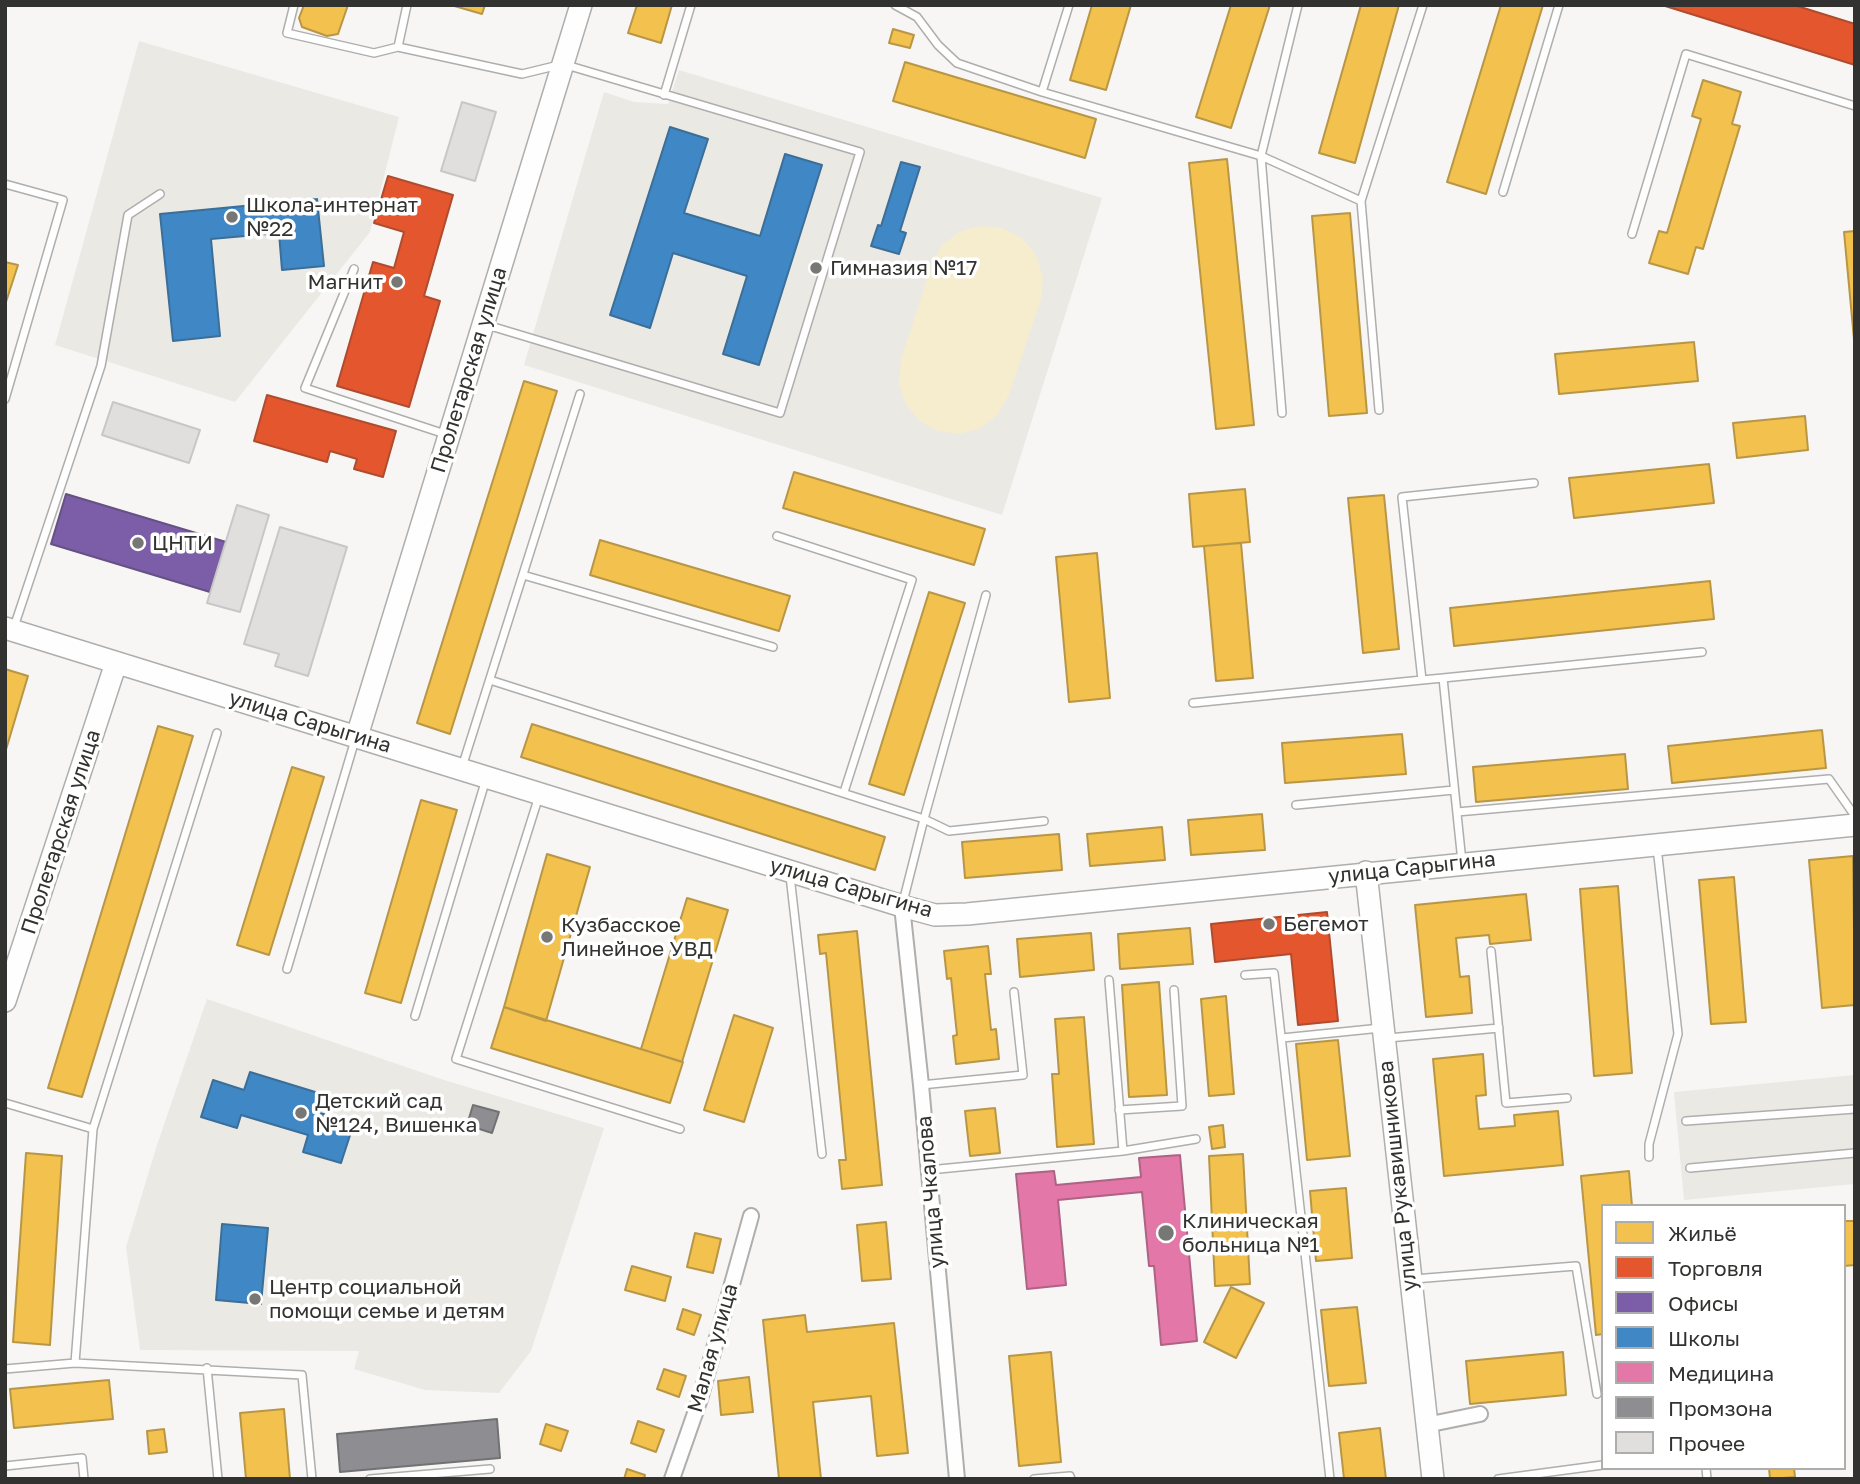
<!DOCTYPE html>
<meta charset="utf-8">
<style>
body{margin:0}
#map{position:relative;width:1860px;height:1484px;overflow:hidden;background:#f7f6f5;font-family:"Golos Text",sans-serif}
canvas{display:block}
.frame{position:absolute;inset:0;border:7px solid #323230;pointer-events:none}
.legend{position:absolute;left:1601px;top:1204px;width:245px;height:266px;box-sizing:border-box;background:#fff;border:2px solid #adadac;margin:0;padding:9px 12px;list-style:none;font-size:21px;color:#323230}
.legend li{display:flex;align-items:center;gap:14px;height:35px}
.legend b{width:35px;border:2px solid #adadac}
</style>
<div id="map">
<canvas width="1860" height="1484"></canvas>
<div class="frame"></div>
<ul class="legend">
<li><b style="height:19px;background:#f2c14e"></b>Жильё</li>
<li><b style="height:19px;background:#e4572e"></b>Торговля</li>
<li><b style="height:19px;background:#7b5ea7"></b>Офисы</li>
<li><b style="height:19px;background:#3f88c5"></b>Школы</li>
<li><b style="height:19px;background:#e377a8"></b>Медицина</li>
<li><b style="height:19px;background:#8d8d92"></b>Промзона</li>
<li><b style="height:19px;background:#e0dfde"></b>Прочее</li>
</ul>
</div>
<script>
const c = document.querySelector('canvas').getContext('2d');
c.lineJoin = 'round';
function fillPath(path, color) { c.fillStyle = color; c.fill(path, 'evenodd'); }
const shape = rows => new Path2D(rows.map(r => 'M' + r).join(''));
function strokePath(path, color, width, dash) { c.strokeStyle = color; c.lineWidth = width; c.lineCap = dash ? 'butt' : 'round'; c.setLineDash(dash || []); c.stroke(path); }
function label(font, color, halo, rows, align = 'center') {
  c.font = font + ' "Golos Text",sans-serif'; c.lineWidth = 7; c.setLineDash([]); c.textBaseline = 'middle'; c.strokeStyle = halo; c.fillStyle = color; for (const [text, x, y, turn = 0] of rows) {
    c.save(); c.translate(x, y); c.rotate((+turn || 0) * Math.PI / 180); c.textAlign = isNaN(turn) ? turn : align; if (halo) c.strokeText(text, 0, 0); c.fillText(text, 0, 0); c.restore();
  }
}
const built = shape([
 [139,41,399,117,370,232,235,402,55,345],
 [679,70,1102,198,1002,515,524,365,604,92,634,102,668,104],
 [207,999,444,1080,604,1128,531,1351,499,1393,425,1390,354,1369,359,1351,140,1350,126,1247,157,1145],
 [1855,1075,1855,1184,1684,1200,1674,1092]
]);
const green = shape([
 [980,226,1002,228,1022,238,1036,255,1043,277,1041,299,1009,395,998,414,981,428,959,434,938,431,918,420,905,403,899,382,901,360,931,266,941,246,959,232]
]);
const homes = shape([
 [304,5,348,5,338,34,327,36,302,27,299,18,304,5],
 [451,5,485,5,482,14,451,5],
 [637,5,672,5,661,43,628,33,637,5],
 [1092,5,1131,5,1106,90,1070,80,1092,5],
 [1231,5,1270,5,1231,128,1196,117,1231,5],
 [1361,5,1399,5,1355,163,1319,153,1361,5],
 [1501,5,1543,5,1486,194,1447,182,1501,5],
 [893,29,914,35,910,48,889,43,893,29],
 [905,62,1096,119,1085,158,893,101,905,62],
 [1703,80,1741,92,1732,124,1740,126,1703,249,1696,247,1688,274,1649,263,1659,231,1667,233,1701,119,1692,116,1703,80],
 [1227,159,1254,425,1216,429,1189,163,1227,159],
 [1350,213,1367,413,1329,416,1312,216,1350,213],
 [1855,231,1855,350,1844,232,1855,231],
 [5,262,18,265,5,305,5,262],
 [1694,342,1698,381,1559,394,1555,354,1694,342],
 [524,381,557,391,450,734,417,723,524,381],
 [1805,416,1808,450,1737,458,1733,423,1805,416],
 [1709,464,1714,503,1574,518,1569,478,1709,464],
 [794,472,985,529,974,565,783,508,794,472],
 [1245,489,1250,542,1193,547,1189,494,1245,489],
 [1384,495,1399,649,1363,653,1348,498,1384,495],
 [600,540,790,596,779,631,590,575,600,540],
 [1241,543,1253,678,1216,681,1204,546,1241,543],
 [1097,553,1110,698,1069,702,1056,557,1097,553],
 [1710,581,1714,619,1454,646,1450,608,1710,581],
 [929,592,965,603,904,795,869,784,929,592],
 [5,669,28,676,5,753,5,669],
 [532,724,885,837,875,870,521,757,532,724],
 [158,726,193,736,82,1097,48,1088,158,726],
 [1822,730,1826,768,1672,783,1668,746,1822,730],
 [1402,734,1406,774,1285,783,1282,743,1402,734],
 [1625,754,1628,789,1476,802,1473,767,1625,754],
 [292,767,324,777,269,955,237,945,292,767],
 [421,800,457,810,401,1003,365,993,421,800],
 [1262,814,1265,850,1191,855,1188,820,1262,814],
 [1162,827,1165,860,1090,866,1087,834,1162,827],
 [1059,834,1062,870,965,878,962,842,1059,834],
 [547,854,590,867,546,1021,504,1007,547,854],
 [1853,856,1855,1005,1822,1008,1809,860,1853,856],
 [1734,877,1746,1022,1711,1024,1699,880,1734,877],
 [1618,886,1632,1073,1594,1076,1580,889,1618,886],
 [1526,894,1531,940,1490,944,1489,935,1456,938,1460,977,1469,976,1472,1013,1426,1017,1415,905,1526,894],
 [687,898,728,910,682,1062,641,1049,687,898],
 [1190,928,1193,964,1120,969,1118,934,1190,928],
 [857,931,882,1185,842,1189,839,1160,846,1160,826,953,820,954,818,935,857,931],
 [1091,933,1094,970,1020,977,1017,939,1091,933],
 [988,946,991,974,985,974,991,1030,996,1029,999,1059,956,1064,953,1036,957,1035,951,978,947,979,944,951,988,946],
 [1159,982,1167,1095,1129,1097,1122,985,1159,982],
 [1226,996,1234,1094,1209,1096,1201,999,1226,996],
 [504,1007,683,1062,670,1103,491,1048,504,1007],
 [734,1015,773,1028,744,1122,704,1110,734,1015],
 [1084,1017,1094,1144,1057,1147,1052,1074,1059,1074,1055,1019,1084,1017],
 [1338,1040,1350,1156,1307,1160,1296,1044,1338,1040],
 [1483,1054,1486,1095,1476,1096,1479,1129,1515,1126,1514,1115,1558,1111,1563,1165,1444,1176,1433,1059,1483,1054],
 [995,1108,1000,1153,970,1156,965,1111,995,1108],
 [1223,1125,1225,1147,1212,1149,1209,1127,1223,1125],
 [26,1153,62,1156,50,1345,13,1342,26,1153],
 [1243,1154,1250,1284,1215,1286,1209,1156,1243,1154],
 [1629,1171,1632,1206,1603,1206,1603,1334,1596,1335,1581,1176,1629,1171],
 [1346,1188,1352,1258,1316,1261,1310,1191,1346,1188],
 [1844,1221,1855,1221,1855,1265,1844,1266,1844,1221],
 [886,1222,891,1279,862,1281,857,1225,886,1222],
 [695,1233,721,1239,713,1273,687,1267,695,1233],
 [632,1266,671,1277,665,1301,625,1290,632,1266],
 [1231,1287,1264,1303,1236,1358,1204,1342,1231,1287],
 [1357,1307,1366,1383,1329,1386,1321,1310,1357,1307],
 [683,1309,701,1315,694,1335,677,1329,683,1309],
 [805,1315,807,1332,894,1323,908,1453,877,1456,871,1396,813,1402,821,1479,779,1479,763,1320,805,1315],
 [1051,1352,1061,1462,1019,1466,1009,1356,1051,1352],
 [1563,1352,1566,1395,1470,1404,1466,1361,1563,1352],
 [664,1369,686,1376,679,1397,657,1389,664,1369],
 [749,1377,753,1412,721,1415,718,1381,749,1377],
 [109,1380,113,1419,14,1428,10,1389,109,1380],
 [284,1409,290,1479,246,1479,240,1413,284,1409],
 [638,1421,664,1430,656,1452,631,1443,638,1421],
 [546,1424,568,1431,561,1451,540,1444,546,1424],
 [1380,1428,1386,1479,1344,1479,1339,1433,1380,1428],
 [164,1429,167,1452,149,1454,147,1431,164,1429],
 [1769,1468,1794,1468,1795,1477,1770,1479,1769,1468],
 [627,1469,645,1475,644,1479,624,1479,627,1469]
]);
const shops = shape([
 [1662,5,1794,5,1855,24,1855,65,1662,5],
 [388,176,453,195,424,296,440,301,409,407,337,386,373,262,394,268,404,232,374,223,388,176],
 [267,395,396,431,383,477,354,469,357,459,330,451,327,462,254,441,267,395],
 [1327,912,1338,1021,1298,1025,1291,954,1215,962,1211,924,1327,912]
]);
const offices = shape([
 [66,494,226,542,210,592,51,544,66,494]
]);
const schools = shape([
 [670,127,708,139,684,213,760,236,785,154,822,165,759,365,723,354,747,276,673,253,650,328,610,315,670,127],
 [901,162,920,167,900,231,906,233,899,254,871,246,878,225,881,226,901,162],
 [317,199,324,266,282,270,279,233,211,239,220,336,173,341,160,214,317,199],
 [250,1072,325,1095,320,1113,354,1123,341,1163,303,1152,308,1135,241,1115,237,1128,201,1117,213,1080,244,1090,250,1072],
 [222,1224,268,1228,261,1304,216,1300,222,1224]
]);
const health = shape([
 [1180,1155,1197,1341,1161,1345,1154,1266,1149,1266,1142,1192,1058,1200,1066,1285,1027,1289,1016,1174,1054,1171,1056,1185,1141,1177,1139,1158,1180,1155]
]);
const industry = shape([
 [473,1105,499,1112,492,1133,467,1125,473,1105],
 [497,1419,500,1458,340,1472,337,1434,497,1419]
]);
const building = shape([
 [462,102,496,112,475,181,441,171,462,102],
 [113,402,200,430,189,463,102,435,113,402],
 [237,505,269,515,240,612,207,603,237,505],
 [280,527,347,547,308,676,275,666,279,654,244,644,280,527]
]);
const lane = shape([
 [294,5,287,33,374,53,398,47],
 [407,5,398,47,522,74,563,64,860,152,780,413,487,325],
 [895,5,917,17,938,45,957,63,1042,92,1261,156,1361,201],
 [1042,92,1069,5],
 [664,95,691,5],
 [5,184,63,200,5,399],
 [1503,192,1559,5],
 [1632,234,1686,54,1855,106],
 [354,269,305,388,448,435],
 [1379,410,1361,201,1423,5],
 [1282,413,1261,156,1298,5],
 [777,536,912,580,844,792],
 [523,575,773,647],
 [986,595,924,819,949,831,1044,821],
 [13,630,101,366,128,215,160,194],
 [1443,678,1702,652],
 [490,680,924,819,903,902],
 [1193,703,1422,680],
 [462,767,580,394],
 [539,796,456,1059,680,1129],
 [1296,805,1454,790],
 [1457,812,1829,779,1855,816],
 [1462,862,1443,678,1422,680,1402,497,1534,483],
 [790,876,822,1154],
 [1491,951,1506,1103,1567,1098],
 [287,969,355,740],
 [1245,975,1274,973,1330,1479],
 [1109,980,1123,1151],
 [415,1016,486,779],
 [1282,1038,1381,1028],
 [1388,1038,1499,1028],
 [921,1085,1023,1075,1014,992],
 [5,1103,93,1129],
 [1119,1110,1182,1106,1174,990],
 [1686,1121,1855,1109],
 [1649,1157,1649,1144,1678,1034,1657,847],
 [1690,1168,1855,1153],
 [929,1170,1123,1151,1196,1139],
 [1414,1279,1576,1266,1597,1394],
 [75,1363,302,1375,312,1479],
 [207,1368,218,1479],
 [5,1369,75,1363,93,1129,217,733],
 [5,1466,82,1458,84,1479],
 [1706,1468,1707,1479],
 [370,1479,490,1469],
 [1034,1479,1070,1476,1071,1479],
 [1498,1479,1603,1465]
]);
const street = shape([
 [902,906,921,1085,957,1479],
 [1426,1425,1480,1414],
 [672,1479,700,1399,751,1216]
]);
const secondary = shape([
 [5,628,902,906,935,915,967,914,1855,825],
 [357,736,581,5],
 [1366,872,1433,1479],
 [5,1001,116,663]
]);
const markers = [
 [232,217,7,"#777775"],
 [816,268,7,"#777775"],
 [397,282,7,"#777775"],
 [138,543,7,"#777775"],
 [1269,924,7,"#777775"],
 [547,937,7,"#777775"],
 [301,1113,7,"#777775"],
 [1166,1233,9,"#777775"],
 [255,1299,7,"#777775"]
];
const poiNames = [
 ["Школа-интернат",246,205],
 ["№22",246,229],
 ["Гимназия №17",830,268],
 ["Магнит",383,282,"right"],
 ["ЦНТИ",152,543],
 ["Бегемот",1283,924],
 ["Кузбасское",561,925],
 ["Линейное УВД",561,949],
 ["Детский сад",315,1101],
 ["№124, Вишенка",315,1125],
 ["Клиническая",1182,1221],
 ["больница №1",1182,1245],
 ["Центр социальной",269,1287],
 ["помощи семье и детям",269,1311]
];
const streetNames = [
 ["Пролетарская улица",469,370,-73],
 ["улица Сарыгина",310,722,17],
 ["Пролетарская улица",61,832,-72],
 ["улица Сарыгина",1412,868,-6],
 ["улица Сарыгина",851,888,16],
 ["улица Рукавишникова",1398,1176,-96],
 ["улица Чкалова",931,1192,-95],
 ["Малая улица",713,1348,-74]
];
fillPath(built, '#ebe9e4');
fillPath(green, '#f6ecce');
fillPath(homes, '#f2c14e');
strokePath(homes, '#b89645', 2);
fillPath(shops, '#e4572e');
strokePath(shops, '#af4c2f', 2);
fillPath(offices, '#7b5ea7');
strokePath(offices, '#655183', 2);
fillPath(schools, '#3f88c5');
strokePath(schools, '#3b6e98', 2);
fillPath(health, '#e377a8');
strokePath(health, '#ae6284', 2);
fillPath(industry, '#8d8d92');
strokePath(industry, '#727275', 2);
fillPath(building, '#e0dfde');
strokePath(building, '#c8c7c6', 2);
strokePath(lane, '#afaead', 10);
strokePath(street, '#afaead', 18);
strokePath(secondary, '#afaead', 24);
strokePath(lane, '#fefefe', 7);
strokePath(street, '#fefefe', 14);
strokePath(secondary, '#fefefe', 21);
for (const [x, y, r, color] of markers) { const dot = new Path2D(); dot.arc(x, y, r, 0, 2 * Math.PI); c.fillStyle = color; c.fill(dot); strokePath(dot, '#fff', 2.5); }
label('21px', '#323230', '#fff', poiNames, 'left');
label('21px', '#323230', '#fff', streetNames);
</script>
